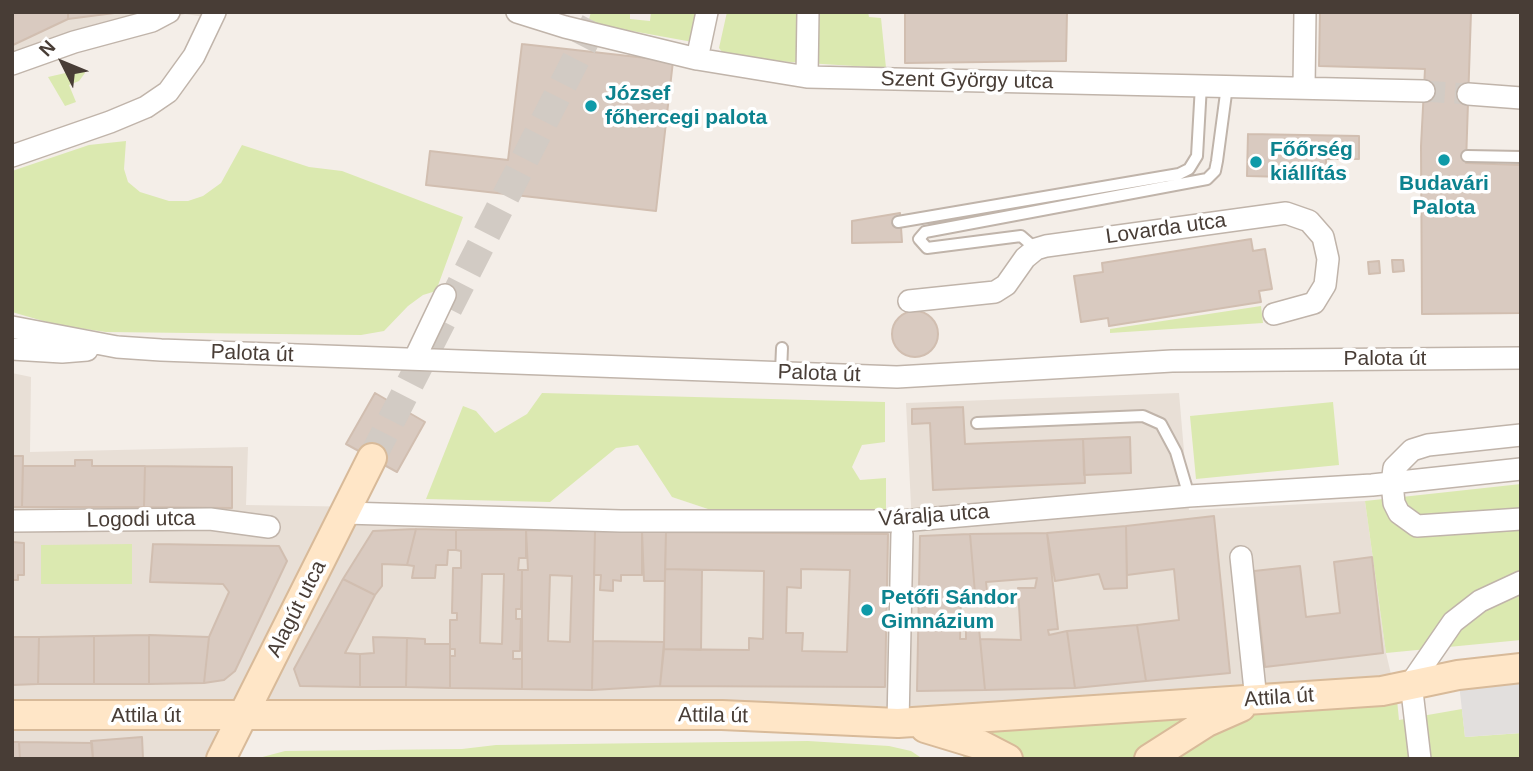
<!DOCTYPE html>
<meta charset="utf-8">
<style>
body{margin:0}
#map{position:relative;width:1533px;height:771px;overflow:hidden;background:#f4eee8;font-family:Arial,sans-serif}
canvas{display:block}
.frame{position:absolute;inset:0;border:14px solid #483d36;pointer-events:none}
.north{position:absolute;left:28px;top:28px;width:70px;height:70px;-webkit-text-stroke:5px #fff;paint-order:stroke;rotate:313deg;font-size:19px;font-weight:700;line-height:28px;text-align:center;color:#483d36}
.north::after{content:'';display:block;margin:auto;width:24px;height:32px;background:#483d36;clip-path:polygon(50% 0,100% 100%,50% 72%,0 100%)}
</style>
<div id="map">
<canvas width="1533" height="771"></canvas>
<div class="frame"></div>
<div class="north">N</div>
</div>
<script>
const c = document.querySelector('canvas').getContext('2d');
c.lineJoin = 'round';
function fillPath(path, color) { c.fillStyle = color; c.fill(path, 'evenodd'); }
const shape = rows => new Path2D(rows.map(r => 'M' + r).join(''));
function strokePath(path, color, width, dash) { c.strokeStyle = color; c.lineWidth = width; c.lineCap = dash ? 'butt' : 'round'; c.setLineDash(dash || []); c.stroke(path); }
function label(font, color, halo, rows, align = 'center') {
  c.font = font + ' Arial,sans-serif'; c.lineWidth = 7; c.setLineDash([]); c.textBaseline = 'middle'; c.strokeStyle = halo; c.fillStyle = color; for (const [text, x, y, turn = 0] of rows) {
    c.save(); c.translate(x, y); c.rotate((+turn || 0) * Math.PI / 180); c.textAlign = isNaN(turn) ? turn : align; if (halo) c.strokeText(text, 0, 0); c.fillText(text, 0, 0); c.restore();
  }
}
const residential = shape([
 [12,12,222,12,221,19,185,14,12,69],
 [12,373,31,377,30,452,248,447,246,505,546,510,912,526,906,403,1179,393,1189,510,1365,501,1386,653,1397,700,945,707,239,699,207,759,12,759]
]);
const green = shape([
 [591,12,630,12,630,19,650,21,651,12,705,12,698,43,588,23],
 [727,12,868,12,869,17,881,18,886,68,727,58,719,48],
 [83,69,85,73,79,81,69,85,76,102,65,106,48,77],
 [126,141,124,169,128,182,140,192,169,201,188,201,203,196,221,183,242,145,309,167,342,171,463,217,436,291,423,295,408,306,384,331,361,335,106,332,57,325,12,312,12,171,89,145],
 [1261,306,1263,323,1110,333,1110,329],
 [542,393,885,402,885,442,862,445,852,467,860,480,886,478,886,509,708,509,672,497,638,445,616,448,550,502,426,499,463,406,476,411,495,433,527,414],
 [1333,402,1339,465,1196,479,1190,416],
 [1521,484,1521,640,1386,653,1365,501],
 [132,544,132,584,41,584,41,545],
 [1397,700,1399,720,1462,709,1465,737,1521,733,1521,759,964,759,963,756,976,728],
 [808,741,889,746,911,751,923,759,255,759,285,751,462,749,496,745]
]);
const parking = shape([
 [1521,668,1521,733,1465,737,1458,675]
]);
const building = shape([
 [12,12,68,12,68,19,13,45,12,12],
 [68,12,122,12,68,19,68,12],
 [905,12,1067,12,1066,61,905,63,905,12],
 [1320,12,1471,12,1466,163,1521,165,1521,313,1422,314,1421,146,1425,69,1319,66,1320,12],
 [522,44,673,61,656,211,426,185,430,151,508,160,522,44],
 [1248,134,1359,136,1359,159,1326,159,1326,178,1247,176,1248,134],
 [900,213,902,242,852,243,852,221,900,213],
 [1251,239,1253,251,1265,249,1272,289,1259,291,1261,302,1109,326,1108,318,1081,322,1074,276,1103,272,1102,263,1251,239],
 [1392,260,1403,260,1404,271,1393,272,1392,260],
 [1379,261,1380,273,1369,274,1368,262,1379,261],
 '892 334a23 23 0 1 1 46 0a23 23 0 1 1-46 0Z',
 [375,393,425,422,397,472,346,444,375,393],
 [963,407,965,444,1083,439,1085,483,933,490,930,423,912,424,912,409,963,407],
 [1130,437,1131,473,1084,475,1083,439,1130,437],
 [12,456,23,456,22,507,12,507,12,456],
 [75,460,92,460,92,466,145,466,144,507,22,507,23,466,75,466,75,460],
 [145,466,232,467,232,508,144,507,145,466],
 [1214,516,1230,673,1146,681,1137,625,1179,620,1174,569,1127,575,1126,526,1214,516],
 [1126,526,1127,588,1104,589,1099,574,1055,581,1047,533,1126,526],
 [416,529,456,530,456,550,448,550,447,565,436,565,435,578,412,578,414,566,407,565,416,529],
 [416,529,407,565,382,564,382,586,375,595,343,579,373,531,416,529],
 [456,530,526,530,526,558,519,558,518,570,522,570,521,609,516,609,516,619,521,619,520,651,513,651,513,659,522,659,522,689,450,688,450,656,455,656,455,649,450,649,450,620,457,620,457,613,452,613,453,568,461,568,461,551,456,550,456,530],
 [482,574,504,574,502,644,480,643,482,574],
 [526,530,595,531,592,690,522,689,522,570,528,570,526,530],
 [550,575,572,576,570,642,548,641,550,575],
 [595,531,642,531,642,575,621,575,621,581,613,580,613,591,600,590,601,575,594,575,595,531],
 [642,531,666,532,665,581,644,581,642,531],
 [666,532,888,534,885,687,660,686,664,649,749,650,749,638,763,639,764,571,665,569,666,532],
 [801,569,850,570,847,652,802,651,803,633,786,633,787,587,801,588,801,569],
 [1047,533,1058,629,1048,630,1049,635,1067,631,1075,688,985,690,980,639,1021,640,1018,588,1035,588,1037,578,986,582,987,591,975,593,970,534,1047,533],
 [970,534,975,593,961,596,960,639,966,639,966,628,979,628,985,690,917,691,920,536,970,534],
 [12,542,24,543,24,575,18,575,18,580,12,580,12,542],
 [153,544,279,546,287,561,235,671,224,680,204,683,209,637,229,592,223,584,150,582,153,544],
 [1372,557,1383,653,1265,667,1254,571,1300,566,1306,617,1340,613,1334,562,1372,557],
 [665,569,702,570,701,650,664,649,665,569],
 [343,579,375,595,345,653,360,654,360,687,300,686,294,669,343,579],
 [1137,625,1146,681,1075,688,1067,631,1137,625],
 [149,635,149,684,94,684,94,636,149,635],
 [149,635,209,637,204,683,149,684,149,635],
 [94,636,94,684,38,684,39,637,94,636],
 [12,637,39,637,38,684,12,685,12,637],
 [373,637,407,638,406,687,360,687,360,654,374,653,373,637],
 [407,638,425,639,425,644,450,644,450,688,406,687,407,638],
 [593,641,664,642,660,686,592,690,593,641],
 [142,737,143,759,93,759,91,741,142,737],
 [12,742,19,742,20,759,12,759,12,742],
 [19,742,92,743,93,759,20,759,19,742]
]);
const streetTunnel = shape([
 [1424,91,1468,94]
]);
const secondaryTunnel = shape([
 [372,458,600,12]
]);
const lane = shape([
 [1467,156,1521,157],
 [898,222,1179,174,1189,169,1197,156,1201,85],
 [1036,249,1021,236,927,248,919,239,925,232,1207,179,1215,171,1217,161,1227,86],
 [781,372,782,348],
 [977,423,1143,416,1161,424,1176,452,1189,496]
]);
const street = shape([
 [517,12,565,27,697,59,807,77,1424,91],
 [697,59,707,12],
 [12,64,74,42,152,21,169,12],
 [807,77,808,12],
 [1304,88,1305,12],
 [1468,94,1521,98],
 [12,156,110,122,146,107,168,92,194,56,215,12],
 [909,301,995,292,1006,285,1025,258,1036,249,1046,246,1286,213,1309,221,1323,237,1328,259,1325,285,1314,303,1274,314],
 [12,327,117,347,161,350,897,377,1172,361,1521,358],
 [12,349,62,352,87,350],
 [415,358,445,295],
 [1521,435,1428,445,1412,450,1394,468,1392,483,1394,503,1399,513,1417,526,1521,519],
 [345,513,621,521,902,521,1189,496,1372,485,1521,469],
 [12,521,210,519,269,527],
 [1241,557,1256,700],
 [898,723,902,534],
 [1420,759,1411,683,1453,622,1480,601,1521,582]
]);
const secondary = shape([
 [12,715,722,715,898,723,1382,691,1458,675,1521,668],
 [925,728,981,745,1008,759],
 [221,759,372,458],
 [1149,759,1207,722,1241,707]
]);
const markers = [
 [591,106,7,"#0f9aa8"],
 [1444,160,7,"#0f9aa8"],
 [1256,162,7,"#0f9aa8"],
 [867,610,7,"#0f9aa8"]
];
const streetNames = [
 ["Szent György utca",967,81,1],
 ["Lovarda utca",1166,229,-8],
 ["Palota út",252,354,2],
 ["Palota út",1385,359],
 ["Palota út",819,374,2],
 ["Váralja utca",934,516,-4],
 ["Logodi utca",141,520,-1],
 ["Alagút utca",297,609,-63],
 ["Attila út",1279,698,-4],
 ["Attila út",146,716],
 ["Attila út",713,716,1]
];
const cultureNames = [
 ["József",605,94],
 ["főhercegi palota",605,118],
 ["Főőrség",1270,150],
 ["kiállítás",1270,174],
 ["Budavári",1444,184,"center"],
 ["Palota",1444,208,"center"],
 ["Petőfi Sándor",881,598],
 ["Gimnázium",881,622]
];
fillPath(residential, '#e8dfd6');
fillPath(green, '#dbe9b0');
fillPath(parking, '#e2dfdd');
fillPath(building, '#d9cac0');
strokePath(building, '#d1beb0', 2);
strokePath(streetTunnel, '#d2cbc4', 21, [21, 10]);
strokePath(secondaryTunnel, '#d2cbc4', 28, [28, 14]);
strokePath(lane, '#c0b4aa', 14);
strokePath(street, '#c0b4aa', 24);
strokePath(secondary, '#d8ba99', 32);
strokePath(lane, '#fff', 10);
strokePath(street, '#fff', 21);
strokePath(secondary, '#ffe6c7', 28);
for (const [x, y, r, color] of markers) { const dot = new Path2D(); dot.arc(x, y, r, 0, 2 * Math.PI); c.fillStyle = color; c.fill(dot); strokePath(dot, '#fff', 2.5); }
label('21px', '#483d36', '#fff', streetNames);
label('bold 21px', '#0d838f', '#fff', cultureNames, 'left');
</script>
